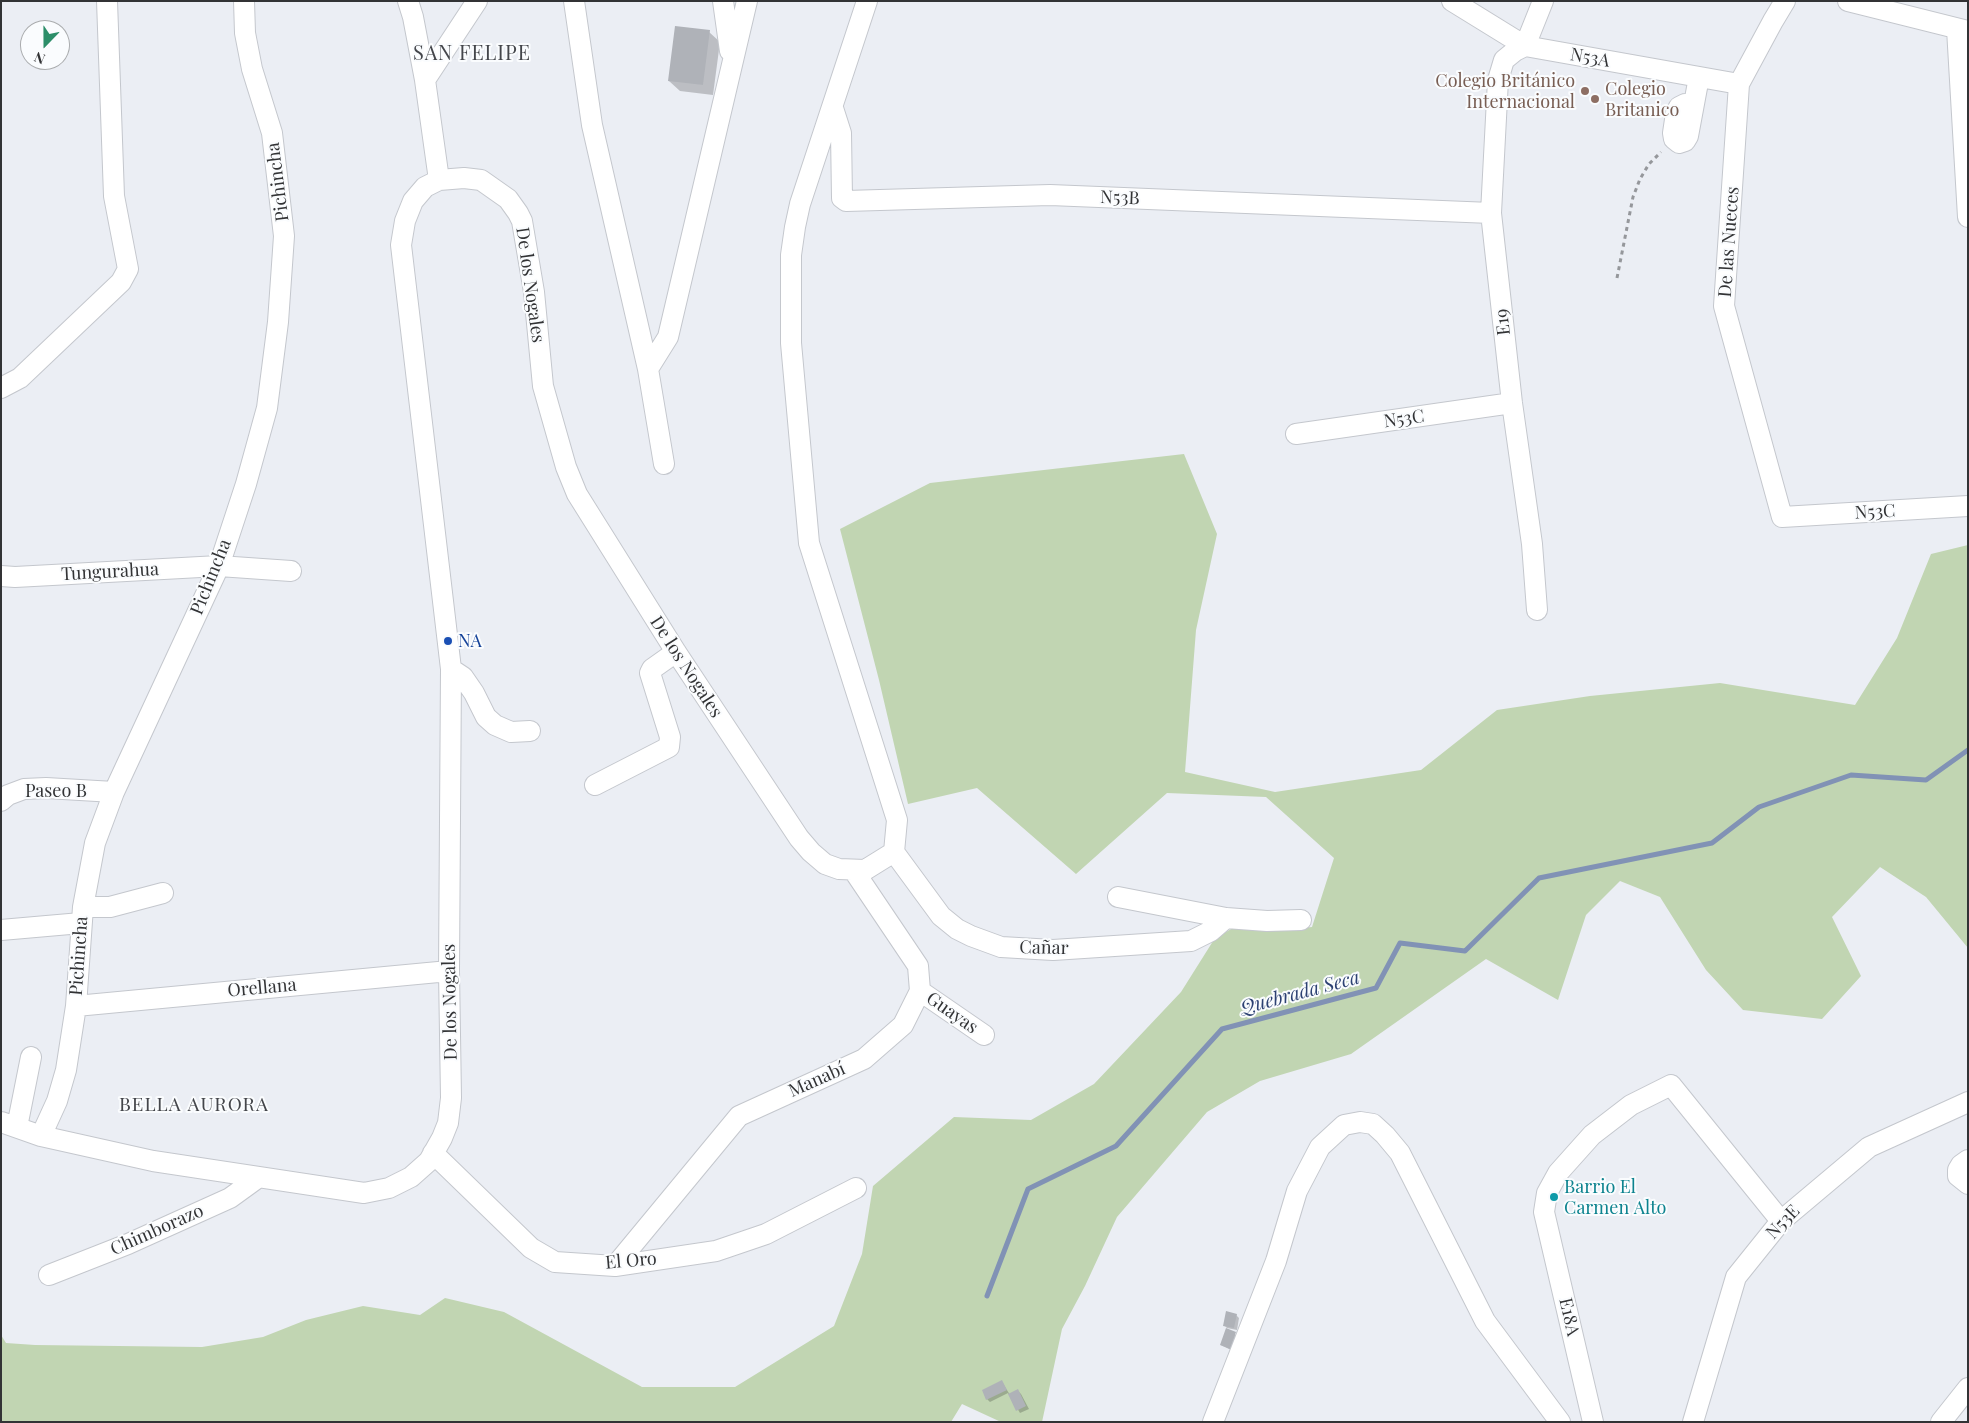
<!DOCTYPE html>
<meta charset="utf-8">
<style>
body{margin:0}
#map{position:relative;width:1969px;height:1423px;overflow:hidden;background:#ebeef4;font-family:"Playfair Display",serif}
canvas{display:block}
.frame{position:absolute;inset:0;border:2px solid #323335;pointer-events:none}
.north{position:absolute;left:20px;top:20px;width:50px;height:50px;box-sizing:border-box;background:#fafcfe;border:1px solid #aaacae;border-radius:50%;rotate:202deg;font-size:14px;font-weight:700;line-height:20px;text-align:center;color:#323335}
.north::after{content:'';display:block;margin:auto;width:18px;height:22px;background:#2c8e69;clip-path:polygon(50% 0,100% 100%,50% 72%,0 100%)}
</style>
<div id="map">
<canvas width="1969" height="1423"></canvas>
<div class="frame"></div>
<div class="north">N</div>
</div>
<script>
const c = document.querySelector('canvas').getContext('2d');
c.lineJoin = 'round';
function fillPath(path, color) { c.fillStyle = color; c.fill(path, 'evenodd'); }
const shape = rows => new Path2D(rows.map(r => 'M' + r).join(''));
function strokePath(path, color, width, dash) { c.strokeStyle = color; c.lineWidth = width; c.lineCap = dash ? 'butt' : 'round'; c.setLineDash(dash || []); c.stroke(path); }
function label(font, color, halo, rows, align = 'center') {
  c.font = font + ' "Playfair Display",serif'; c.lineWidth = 4; c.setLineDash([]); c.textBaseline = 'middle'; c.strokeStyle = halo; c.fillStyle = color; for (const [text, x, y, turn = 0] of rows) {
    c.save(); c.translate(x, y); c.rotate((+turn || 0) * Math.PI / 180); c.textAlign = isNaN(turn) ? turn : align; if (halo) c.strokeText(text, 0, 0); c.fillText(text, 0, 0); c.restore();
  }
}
const green = shape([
 [1184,454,1217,534,1196,630,1185,772,1275,792,1421,770,1497,710,1590,696,1720,683,1855,705,1897,638,1931,554,1968,545,1968,948,1926,897,1880,867,1832,917,1861,976,1822,1019,1743,1010,1706,970,1660,897,1620,881,1586,915,1558,1000,1486,959,1351,1054,1260,1081,1207,1112,1117,1217,1085,1286,1062,1329,1042,1422,1001,1422,962,1404,951,1422,1,1422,1,1335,6,1343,35,1345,202,1347,263,1337,306,1320,363,1306,420,1315,445,1298,504,1312,642,1387,735,1387,834,1326,862,1254,873,1186,954,1117,1031,1120,1094,1084,1181,992,1215,938,1242,923,1272,931,1312,927,1334,858,1266,797,1167,793,1076,874,977,788,908,804,879,680,840,529,930,483]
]);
const shadow = shape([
 [709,32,720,42,713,95,680,91,669,81],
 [1236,1315,1239,1318,1237,1330,1227,1328,1227,1330,1238,1336,1233,1351,1221,1345,1227,1328,1224,1325],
 [1002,1382,1010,1395,1018,1391,1021,1394,1029,1409,1020,1413,1008,1393,990,1402,987,1399]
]);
const stream = shape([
 [987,1296,1028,1189,1116,1146,1222,1029,1376,988,1400,943,1465,951,1539,878,1712,843,1759,807,1851,775,1926,780,1968,750]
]);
const building = shape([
 [675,26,710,30,703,85,668,81],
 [1226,1311,1237,1314,1234,1328,1223,1326],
 [1226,1328,1236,1332,1230,1349,1220,1345],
 [1002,1380,1007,1390,986,1400,982,1390],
 [1018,1389,1026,1406,1016,1411,1008,1394]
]);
const path = shape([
 [1617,278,1633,197,1640,179,1649,164,1661,152]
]);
const minor = shape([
 [408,1,413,17,425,80,439,180],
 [574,1,592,125,648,369,664,464],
 [723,1,730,51],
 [867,1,800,204,795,227,791,255,791,343,809,543,897,820,894,852],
 [1452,1,1525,46,1739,84],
 [1785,1,1773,21,1739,84,1724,306,1782,517,1968,506],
 [1848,1,1968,31],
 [1957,29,1968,217],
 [1525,46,1515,51,1504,60,1498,80,1491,213,1512,403,1532,544,1537,610],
 [1525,46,1543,1],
 [425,80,477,1],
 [1693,104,1685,104,1679,107,1676,113,1673,133,1674,139,1679,143,1685,141,1688,136,1699,77],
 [833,108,841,133,842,198,846,201,1050,195,1491,213],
 [648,369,668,337,747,1],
 [1,388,20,378,121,282,128,269,114,196,107,1],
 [1296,434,1512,403],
 [1,576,15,577,219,566,291,571],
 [451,669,463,677,474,693,486,717,495,725,511,732,530,731],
 [595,785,669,747,670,737,650,673,652,669,676,652],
 [1,801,8,795,24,789,46,788,114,792],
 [894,852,941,916,957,929,971,936,1001,947,1053,950,1191,941,1211,931,1226,918],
 [1118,897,1226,918,1267,921,1301,920],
 [83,907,110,907,163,893],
 [1,930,81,923],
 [920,991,984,1035],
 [76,1006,449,971],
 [1,1122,41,1136,153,1161,364,1193,389,1188,411,1177,429,1161,442,1138,448,1123,451,1098,449,971,451,669,401,245,405,221,413,201,425,187,439,180,464,178,481,180,508,199,518,213,522,221,534,292,543,386,566,467,577,494,676,652,799,838,811,852,825,864,839,869,865,870,894,852],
 [17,1127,31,1057],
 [41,1136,57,1101,66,1070,76,1006,83,907,95,843,114,792,219,566,246,484,267,408,278,322,284,236,272,133,252,69,245,33,244,1],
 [433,1153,531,1248,555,1262,615,1266,716,1251,766,1234,856,1188],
 [1968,1160,1961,1165,1958,1170,1958,1176,1968,1184],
 [615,1266,739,1116,864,1059,903,1025,920,991,918,966,854,871],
 [49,1275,128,1244,230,1198,259,1177],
 [1213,1422,1276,1261,1297,1191,1320,1147,1344,1125,1360,1122,1373,1124,1385,1135,1400,1153,1485,1321,1560,1422],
 [1593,1422,1544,1212,1547,1193,1558,1173,1592,1135,1631,1105,1671,1085,1781,1221],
 [1693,1422,1736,1277,1781,1221,1869,1147,1968,1102],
 [1941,1422,1968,1388]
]);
const markers = [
 [1585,91,5,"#8d6e63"],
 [1595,99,5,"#8d6e63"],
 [448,641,5,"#1a4fb4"],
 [1554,1197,5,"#0f9aa8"]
];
const streetNames = [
 ["N53A",1590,58,10],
 ["Pichincha",278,182,-97],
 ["N53B",1120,198,2],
 ["De las Nueces",1729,242,-86],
 ["De los Nogales",530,285,82],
 ["E19",1503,322,-96],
 ["N53C",1404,419,-8],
 ["N53C",1875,512,-3],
 ["Tungurahua",110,572,-3],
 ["Pichincha",211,577,-68],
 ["De los Nogales",686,667,57],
 ["Paseo B",56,791],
 ["Cañar",1044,948,1],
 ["Pichincha",79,956,-86],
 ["Orellana",262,988,-5],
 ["De los Nogales",450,1002,-91],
 ["Guayas",952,1013,35],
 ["Manabí",817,1080,-24],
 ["N53E",1783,1222,-46],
 ["Chimborazo",157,1230,-24],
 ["El Oro",631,1261,-5],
 ["E18A",1569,1317,77]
];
const educationNames = [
 ["Colegio Británico",1575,81],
 ["Internacional",1575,102],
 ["Colegio",1605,89,"left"],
 ["Britanico",1605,110,"left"]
];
const transitNames = [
 ["NA",458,641]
];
const cultureNames = [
 ["Barrio El",1564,1187],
 ["Carmen Alto",1564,1208]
];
const waterNames = [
 ["Quebrada Seca",1300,993,-15]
];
const neighbourhoodNames = [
 ["BELLA AURORA",194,1105]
];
const quarterNames = [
 ["SAN FELIPE",472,54]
];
fillPath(green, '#c1d5b2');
fillPath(shadow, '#0003');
strokePath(stream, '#8192b5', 5);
fillPath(building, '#afb2b8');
strokePath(minor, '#c4c7cd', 22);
strokePath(path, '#95979b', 3, [4, 4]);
strokePath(minor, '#fff', 20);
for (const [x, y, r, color] of markers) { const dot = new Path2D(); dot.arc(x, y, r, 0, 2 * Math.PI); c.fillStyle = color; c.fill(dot); strokePath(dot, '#fafcfe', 2); }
label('18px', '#323335', '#fafcfe', streetNames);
label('18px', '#785e54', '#fafcfe', educationNames, 'right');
label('18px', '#164399', '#fafcfe', transitNames, 'left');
label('18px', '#0d838f', '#fafcfe', cultureNames, 'left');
label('italic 19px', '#2c4172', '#fafcfe', waterNames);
c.letterSpacing = '1px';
label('19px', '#44464b', '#fafcfe', neighbourhoodNames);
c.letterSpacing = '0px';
c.letterSpacing = '1px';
label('20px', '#44464b', '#fafcfe', quarterNames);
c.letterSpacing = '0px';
</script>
